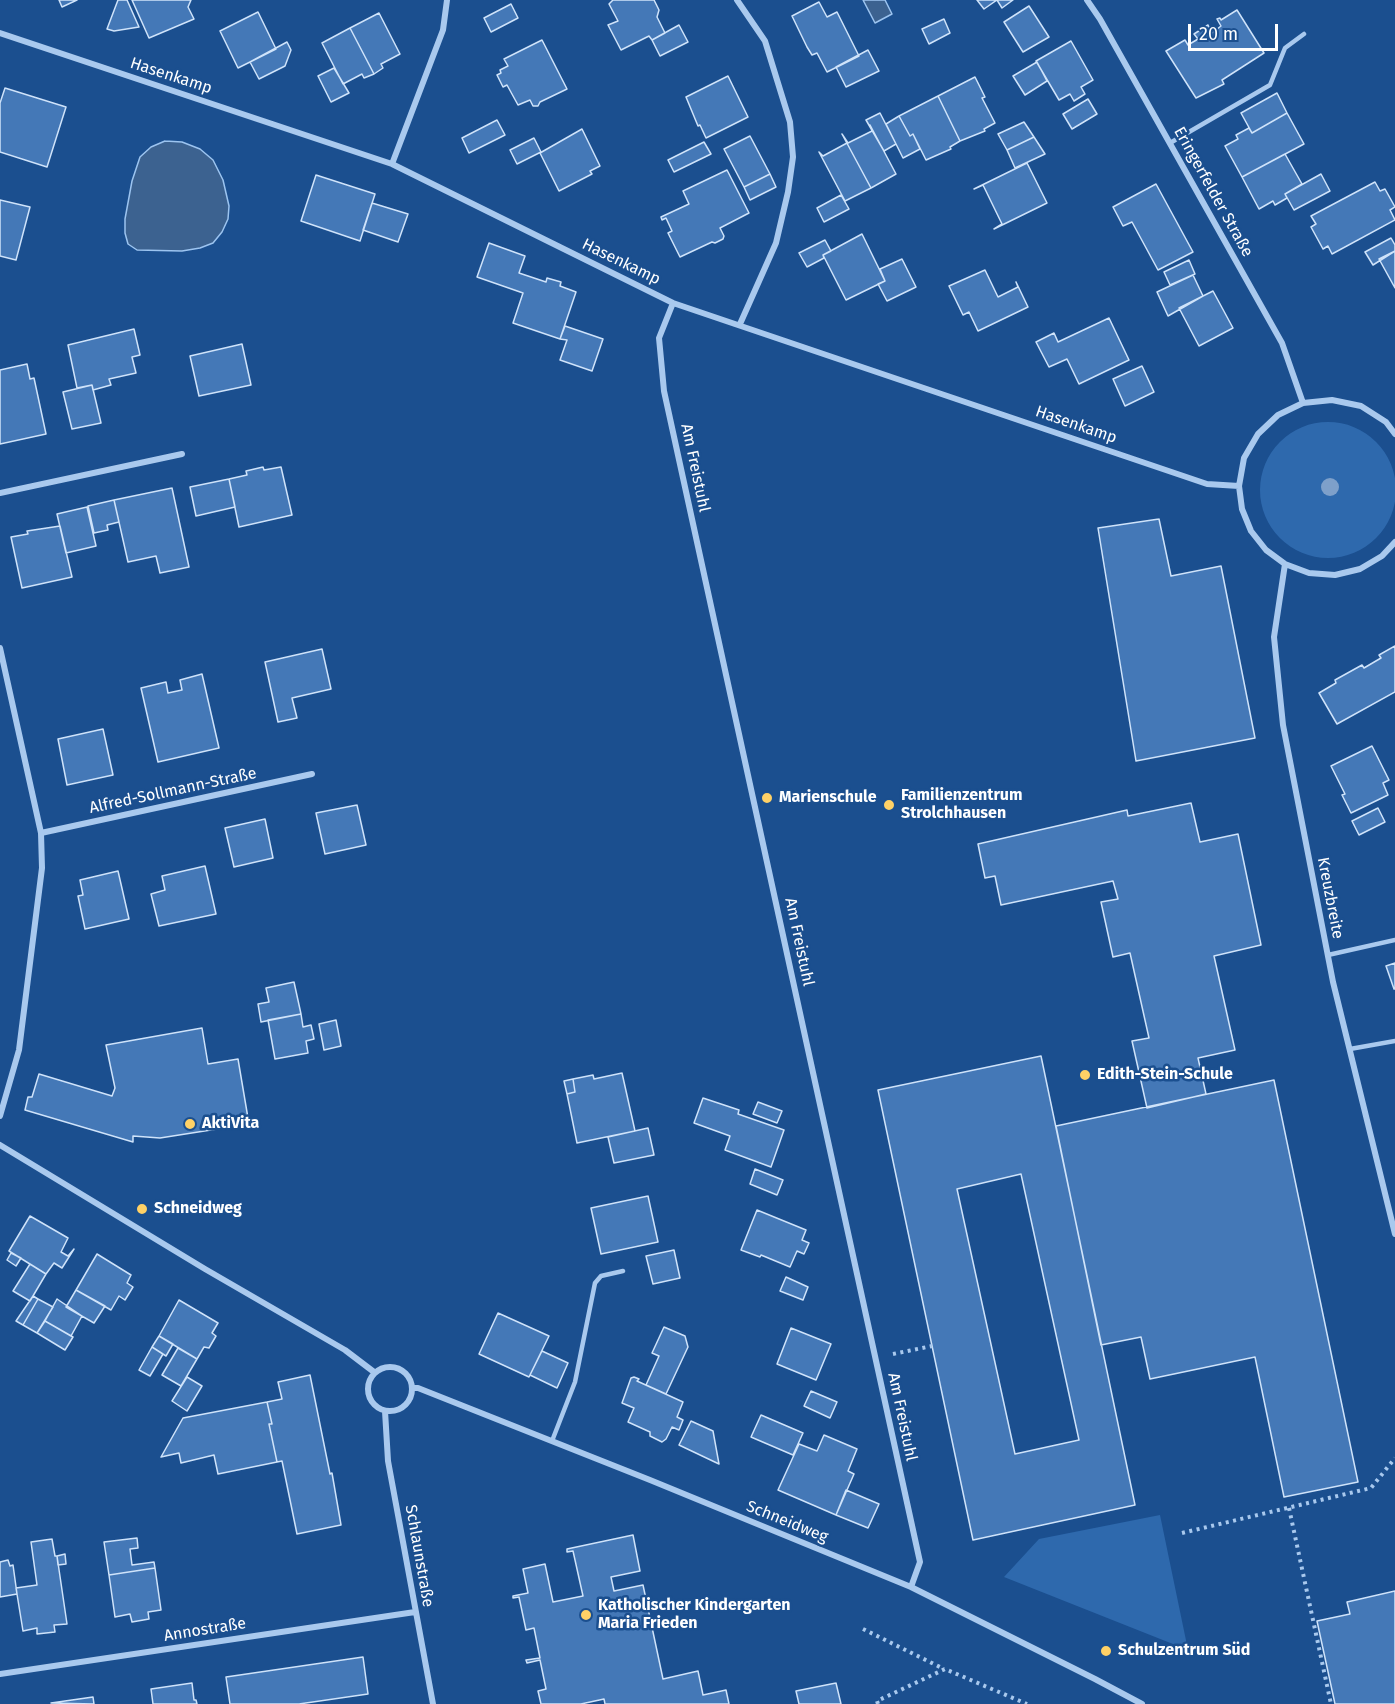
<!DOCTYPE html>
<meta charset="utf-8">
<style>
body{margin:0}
#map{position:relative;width:1395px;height:1704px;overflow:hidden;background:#1b4f8f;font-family:"Fira Sans",sans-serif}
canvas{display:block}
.scale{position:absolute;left:1188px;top:24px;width:90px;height:27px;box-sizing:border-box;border:3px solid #fff;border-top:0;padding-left:8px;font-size:18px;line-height:21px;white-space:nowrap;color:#fff;-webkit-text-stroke:4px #1b4f8f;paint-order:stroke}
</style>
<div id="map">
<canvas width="1395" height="1704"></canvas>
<div class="scale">20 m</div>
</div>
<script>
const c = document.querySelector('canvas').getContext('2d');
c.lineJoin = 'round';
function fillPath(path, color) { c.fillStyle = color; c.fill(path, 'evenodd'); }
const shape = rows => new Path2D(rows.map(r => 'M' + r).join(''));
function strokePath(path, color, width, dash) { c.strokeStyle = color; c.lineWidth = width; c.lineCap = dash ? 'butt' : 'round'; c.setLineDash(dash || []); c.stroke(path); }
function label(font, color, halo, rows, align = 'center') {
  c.font = font + ' "Fira Sans",sans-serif'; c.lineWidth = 5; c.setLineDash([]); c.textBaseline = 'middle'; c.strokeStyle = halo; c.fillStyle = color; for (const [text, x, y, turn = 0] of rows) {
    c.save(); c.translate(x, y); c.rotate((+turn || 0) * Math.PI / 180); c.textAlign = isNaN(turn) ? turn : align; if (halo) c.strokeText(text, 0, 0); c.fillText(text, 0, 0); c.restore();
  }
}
const green = shape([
 '1260 490a68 68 0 1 1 136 0a68 68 0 1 1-136 0Z',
 [1160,1515,1188,1650,1004,1577,1039,1539]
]);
const water = shape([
 [863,0,885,0,892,14,875,23,863,0],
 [165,141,182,142,200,149,213,160,223,180,229,206,228,219,222,232,213,243,200,248,182,251,137,250,128,244,125,233,125,219,132,181,140,157,151,147,165,141]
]);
const building = shape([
 [59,0,77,0,62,7,59,0],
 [118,0,127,0,139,27,114,31,107,29,118,0],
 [132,0,191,0,188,7,194,19,149,38,132,0],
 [613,0,654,0,659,10,657,17,665,33,652,40,649,36,621,50,608,25,618,21,609,4,613,0],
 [977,0,1013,0,1002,8,997,0,984,9,977,0],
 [819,2,827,17,837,12,859,56,827,72,817,53,812,55,807,47,792,16,819,2],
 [511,4,518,18,491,32,484,18,511,4],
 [1029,6,1049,37,1023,52,1004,22,1029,6],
 [1237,10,1264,53,1222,80,1224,84,1196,98,1166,51,1185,40,1188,45,1198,39,1194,34,1208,25,1212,33,1221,26,1217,19,1220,18,1221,20,1237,10],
 [258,12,276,49,238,68,220,31,258,12],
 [379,13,400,54,381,64,383,68,374,74,350,28,379,13],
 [944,19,950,33,929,44,922,29,944,19],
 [679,25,688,42,660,56,652,40,679,25],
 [350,28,374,74,364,78,362,74,343,84,322,43,350,28],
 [542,40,567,89,540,102,538,106,533,106,530,100,518,105,507,85,503,87,497,75,501,73,500,70,508,66,504,59,542,40],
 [1071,41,1093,80,1081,87,1085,94,1074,101,1070,94,1059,100,1036,61,1071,41],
 [287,42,291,50,285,66,259,79,250,62,287,42],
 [868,50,879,71,846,87,836,67,868,50],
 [1037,62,1047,81,1025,95,1013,76,1037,62],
 [334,68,349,93,331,102,318,76,334,68],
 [728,76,748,117,706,138,700,125,698,126,686,97,728,76],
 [975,77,985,97,982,98,995,123,984,129,985,131,960,141,938,96,975,77],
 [5,88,66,107,47,167,0,152,0,103,5,88],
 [1277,93,1287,113,1252,133,1241,113,1277,93],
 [938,96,960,141,950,147,951,149,926,160,913,134,910,136,899,116,938,96],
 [1088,99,1097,114,1072,129,1063,114,1088,99],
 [880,113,896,144,884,151,866,120,880,113],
 [1287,113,1304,144,1242,177,1225,146,1238,139,1236,135,1249,128,1252,133,1287,113],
 [899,116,910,136,913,134,920,149,903,158,886,124,899,116],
 [497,120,505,135,469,153,462,138,497,120],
 [1024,122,1034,137,1007,150,998,134,1024,122],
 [870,125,896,174,871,188,842,134,848,143,872,131,870,125],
 [582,129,600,166,590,171,592,174,559,191,540,153,582,129],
 [842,134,871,188,845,201,819,152,823,156,847,143,842,134],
 [750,136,770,174,744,187,724,149,750,136],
 [1034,137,1045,154,1015,168,1007,150,1034,137],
 [534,138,541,152,517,164,510,150,534,138],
 [704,142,711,154,674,172,668,160,704,142],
 [1285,154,1302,184,1285,194,1287,198,1275,205,1273,201,1259,209,1242,177,1285,154],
 [1027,163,1047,203,994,229,1002,224,983,185,974,189,1027,163],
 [727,170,749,213,720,228,724,236,723,239,715,243,712,242,680,257,668,233,672,231,666,218,662,220,661,217,689,204,683,191,727,170],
 [770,174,776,187,750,200,744,187,770,174],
 [1321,174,1330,191,1294,210,1285,194,1321,174],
 [316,175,375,194,360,241,301,221,316,175],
 [1375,182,1380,191,1385,189,1395,207,1390,210,1395,220,1332,254,1328,246,1323,249,1311,227,1316,224,1311,216,1375,182],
 [1156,184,1193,252,1158,270,1132,222,1123,226,1113,207,1156,184],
 [841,195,849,209,824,222,817,208,841,195],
 [0,200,30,207,16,260,0,256,0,200],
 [372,203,408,214,398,242,363,230,372,203],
 [862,234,885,281,846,300,823,255,862,234],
 [1391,238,1395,245,1395,251,1373,265,1365,252,1391,238],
 [825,240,831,251,823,255,824,258,807,267,799,253,825,240],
 [489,243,525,256,519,273,546,282,547,278,561,282,560,286,576,292,560,339,513,323,523,293,477,277,489,243],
 [1395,251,1395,288,1379,259,1395,251],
 [902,259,916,287,887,301,878,284,885,281,880,269,902,259],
 [1189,260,1195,274,1170,285,1164,272,1189,260],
 [985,270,998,297,1018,287,1016,282,1028,307,978,331,969,312,963,315,949,286,985,270],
 [1193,275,1203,296,1168,316,1157,292,1193,275],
 [1213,291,1233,328,1199,346,1179,308,1213,291],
 [1109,318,1129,360,1079,384,1067,359,1049,367,1036,342,1054,333,1058,342,1109,318],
 [565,326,603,339,592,371,560,360,567,340,560,339,565,326],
 [134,329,140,355,132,357,136,373,109,379,111,385,93,390,92,385,77,388,68,345,134,329],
 [242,344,251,385,199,396,190,356,242,344],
 [27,364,30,379,34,378,46,434,0,444,0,370,27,364],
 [1142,366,1154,392,1125,406,1113,379,1142,366],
 [92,385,101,423,72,429,63,392,92,385],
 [263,467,264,470,281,467,292,515,239,527,229,479,247,475,246,471,263,467],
 [229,479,235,507,196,516,190,487,229,479],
 [172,488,189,567,160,573,156,556,128,562,114,500,172,488],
 [114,500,119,522,107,525,108,530,94,533,88,506,114,500],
 [87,507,96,546,66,553,57,514,87,507],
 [1159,519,1171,576,1221,566,1255,738,1136,761,1098,528,1159,519],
 [60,526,72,577,22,588,11,537,28,534,27,531,60,526],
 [1395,646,1395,692,1337,724,1319,693,1336,683,1335,680,1362,665,1364,668,1381,658,1379,655,1395,646],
 [322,649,331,689,292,698,297,718,278,722,265,662,322,649],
 [202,674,219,748,158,762,141,688,166,682,168,693,182,690,180,680,202,674],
 [103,729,113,775,67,785,58,739,103,729],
 [1372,746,1389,780,1383,783,1388,795,1351,813,1342,795,1345,794,1331,766,1372,746],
 [1191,803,1200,842,1238,834,1261,945,1214,956,1235,1050,1198,1058,1206,1094,1147,1108,1132,1041,1149,1038,1130,953,1113,957,1101,902,1118,899,1113,881,1001,905,995,876,985,878,978,844,1127,810,1128,816,1191,803],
 [357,805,366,845,325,854,316,813,357,805],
 [1378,808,1385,822,1359,835,1352,821,1378,808],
 [265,819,273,858,234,867,225,828,265,819],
 [205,866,216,914,159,926,151,894,165,890,162,876,205,866],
 [118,871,129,919,85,929,78,896,83,895,80,880,118,871],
 [1395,963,1395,989,1394,989,1386,966,1395,963],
 [294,982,301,1014,261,1022,258,1004,269,1002,266,988,294,982],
 [301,1014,303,1027,311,1025,314,1039,306,1041,308,1053,275,1059,268,1020,301,1014],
 [336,1020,341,1046,324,1050,319,1024,336,1020],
 [202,1028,208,1064,238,1059,249,1124,160,1138,133,1136,133,1142,25,1110,28,1097,32,1097,39,1074,112,1096,115,1088,106,1045,202,1028],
 [1041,1056,1135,1505,973,1540,878,1090,1041,1056],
 [1021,1174,1079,1440,1015,1454,957,1189,1021,1174],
 [622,1073,635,1131,577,1143,567,1094,575,1092,573,1079,593,1075,594,1079,622,1073],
 [573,1079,575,1092,567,1094,564,1081,573,1079],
 [1274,1080,1358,1482,1284,1497,1255,1357,1150,1379,1141,1337,1101,1345,1056,1126,1274,1080],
 [703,1098,739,1110,738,1114,784,1130,771,1167,725,1150,730,1136,694,1123,703,1098],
 [758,1102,782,1111,777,1123,753,1114,758,1102],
 [648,1128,654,1155,614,1163,608,1137,648,1128],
 [755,1169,783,1180,777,1195,750,1184,755,1169],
 [648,1196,658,1242,601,1254,591,1208,648,1196],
 [757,1210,806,1230,802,1240,809,1243,804,1254,797,1251,790,1267,761,1255,760,1257,741,1250,757,1210],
 [30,1216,68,1238,61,1252,68,1256,74,1249,62,1268,54,1263,46,1274,9,1251,30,1216],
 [674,1250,680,1278,653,1284,646,1256,674,1250],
 [11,1253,21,1258,16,1266,7,1260,11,1253],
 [97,1254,131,1275,127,1283,133,1287,125,1300,119,1296,111,1310,76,1290,97,1254],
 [30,1264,46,1274,30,1301,13,1291,30,1264],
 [786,1277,808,1287,803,1300,780,1291,786,1277],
 [76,1290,105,1306,94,1323,66,1307,76,1290],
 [33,1296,38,1299,23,1325,16,1321,33,1296],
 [38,1299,53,1307,37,1333,23,1325,38,1299],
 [57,1299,82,1316,71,1336,45,1321,57,1299],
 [179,1300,218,1323,212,1333,216,1336,209,1348,204,1347,197,1359,159,1336,179,1300],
 [498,1313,549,1336,529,1377,479,1354,498,1313],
 [45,1321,73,1337,65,1350,37,1333,45,1321],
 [664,1327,685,1336,688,1347,666,1394,646,1385,659,1356,652,1353,664,1327],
 [791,1328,831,1344,816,1380,777,1364,791,1328],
 [159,1336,173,1344,166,1356,152,1347,159,1336],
 [152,1347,163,1354,150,1376,139,1370,152,1347],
 [178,1348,197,1359,181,1386,162,1375,178,1348],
 [542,1351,568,1363,557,1388,530,1375,542,1351],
 [310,1375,330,1474,332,1473,341,1525,297,1534,282,1461,277,1462,269,1424,272,1424,267,1402,282,1399,278,1382,310,1375],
 [187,1377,202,1386,187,1411,172,1401,187,1377],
 [634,1377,639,1379,637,1381,683,1402,677,1417,683,1420,679,1430,672,1427,666,1439,662,1442,650,1436,650,1432,628,1422,634,1408,622,1403,631,1378,634,1377],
 [811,1391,837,1402,830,1418,804,1406,811,1391],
 [267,1402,272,1424,269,1424,277,1462,218,1474,214,1455,181,1463,179,1453,161,1457,183,1418,267,1402],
 [761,1415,803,1433,793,1455,751,1437,761,1415],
 [691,1421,713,1431,719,1464,679,1445,691,1421],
 [824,1435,857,1449,848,1471,854,1474,836,1515,778,1490,799,1444,817,1451,824,1435],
 [846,1490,879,1504,868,1528,836,1515,846,1490],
 [633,1535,640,1571,611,1577,614,1591,643,1585,663,1679,698,1671,703,1695,726,1690,729,1704,605,1704,604,1699,581,1704,541,1704,538,1691,546,1689,540,1660,527,1663,526,1660,540,1658,534,1628,526,1630,519,1597,513,1598,513,1596,528,1593,523,1569,545,1564,553,1602,583,1596,573,1551,567,1552,567,1549,633,1535],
 [137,1538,138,1548,130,1549,132,1565,154,1562,155,1568,109,1575,104,1542,137,1538],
 [52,1539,55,1556,57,1556,67,1624,54,1625,55,1632,37,1634,37,1628,23,1631,16,1588,37,1585,31,1542,52,1539],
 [65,1554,66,1564,58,1565,57,1556,65,1554],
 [8,1560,10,1566,13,1565,17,1594,0,1597,0,1562,8,1560],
 [155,1568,161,1610,148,1612,149,1619,132,1622,130,1614,115,1617,109,1575,155,1568],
 [1395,1591,1395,1704,1335,1704,1317,1621,1350,1614,1347,1602,1395,1591],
 [363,1657,368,1694,299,1704,230,1704,226,1677,363,1657],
 [192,1683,194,1700,196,1700,197,1704,153,1704,151,1689,192,1683],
 [836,1683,841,1704,799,1704,796,1691,836,1683],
 [93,1697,94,1704,51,1703,93,1697]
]);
const path = shape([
 [893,1354,932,1346],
 [1289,1508,1331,1704],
 [1182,1533,1371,1488,1395,1458],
 [863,1629,944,1669],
 [878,1704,877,1701,945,1669,1027,1704]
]);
const service = shape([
 [1170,143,1270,85,1285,48,1304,34],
 [1328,955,1395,940],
 [1350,1049,1395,1041],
 [552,1441,575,1382,595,1283,601,1276,623,1271]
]);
const minor = shape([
 [737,0,765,41,790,122,793,157,788,192,776,243,740,324],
 [1087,0,1100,19,1282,343,1303,403],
 [0,33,392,164,673,303,1207,484,1239,486],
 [392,164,443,30,447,0],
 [673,303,659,338,664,391,920,1562,911,1587],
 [1395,434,1386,422,1361,406,1332,400,1303,403,1278,415,1258,434,1244,458,1239,486,1242,509,1251,531,1266,550,1285,564,1309,573,1335,575,1360,569,1382,556,1395,542],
 [0,493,182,454],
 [1285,564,1274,637,1283,725,1333,982,1395,1234],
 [0,648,41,833,42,868,19,1050,0,1116],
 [41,833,312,774],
 [0,1145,205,1269,345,1350,374,1372],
 '368 1389a22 22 0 1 1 44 0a22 22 0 1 1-44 0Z',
 [413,1388,418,1388,650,1480,911,1587,1095,1679,1142,1704],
 [385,1411,388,1461,433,1704],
 [0,1674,415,1612]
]);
const trees = [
 [1330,487]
];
const markers = [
 [767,798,6,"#ffd166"],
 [889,805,6,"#ffd166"],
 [1085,1075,6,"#ffd166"],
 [190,1124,6,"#ffd166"],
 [142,1209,6,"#ffd166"],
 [586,1615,6,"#ffd166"],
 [1106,1651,6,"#ffd166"]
];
const streetNames = [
 ["Hasenkamp",171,76,18],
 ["Eringerfelder Straße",1213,192,61],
 ["Hasenkamp",621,262,26],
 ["Hasenkamp",1076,425,19],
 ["Am Freistuhl",695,468,78],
 ["Alfred-Sollmann-Straße",173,791,-12],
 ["Kreuzbreite",1330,898,79],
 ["Am Freistuhl",799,942,78],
 ["Am Freistuhl",902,1417,78],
 ["Schneidweg",787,1522,22],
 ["Schlaunstraße",419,1556,80],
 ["Annostraße",205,1630,-9]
];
const poiNames = [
 ["Familienzentrum",901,796],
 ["Strolchhausen",901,814],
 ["Marienschule",779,798],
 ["Edith-Stein-Schule",1097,1075],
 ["AktiVita",202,1124],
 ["Schneidweg",154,1209],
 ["Katholischer Kindergarten",598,1606],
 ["Maria Frieden",598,1624],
 ["Schulzentrum Süd",1118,1651]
];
fillPath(green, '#2e69ad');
fillPath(water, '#3c6290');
strokePath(water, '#9cc4f0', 1.5);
fillPath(building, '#4478b7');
strokePath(building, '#cfe3fa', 1.5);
strokePath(path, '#a9c9ee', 4, [3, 4.5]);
strokePath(service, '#a9c9ee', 4.5);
strokePath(minor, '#a9c9ee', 6);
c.fillStyle = '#7ea0ca';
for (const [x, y] of trees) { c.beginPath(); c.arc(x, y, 9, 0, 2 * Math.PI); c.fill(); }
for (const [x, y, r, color] of markers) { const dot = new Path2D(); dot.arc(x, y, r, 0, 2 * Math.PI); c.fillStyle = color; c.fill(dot); strokePath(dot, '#1b4f8f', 2); }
label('16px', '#fff', '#1b4f8f', streetNames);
label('bold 16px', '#fff', '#1b4f8f', poiNames, 'left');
</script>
